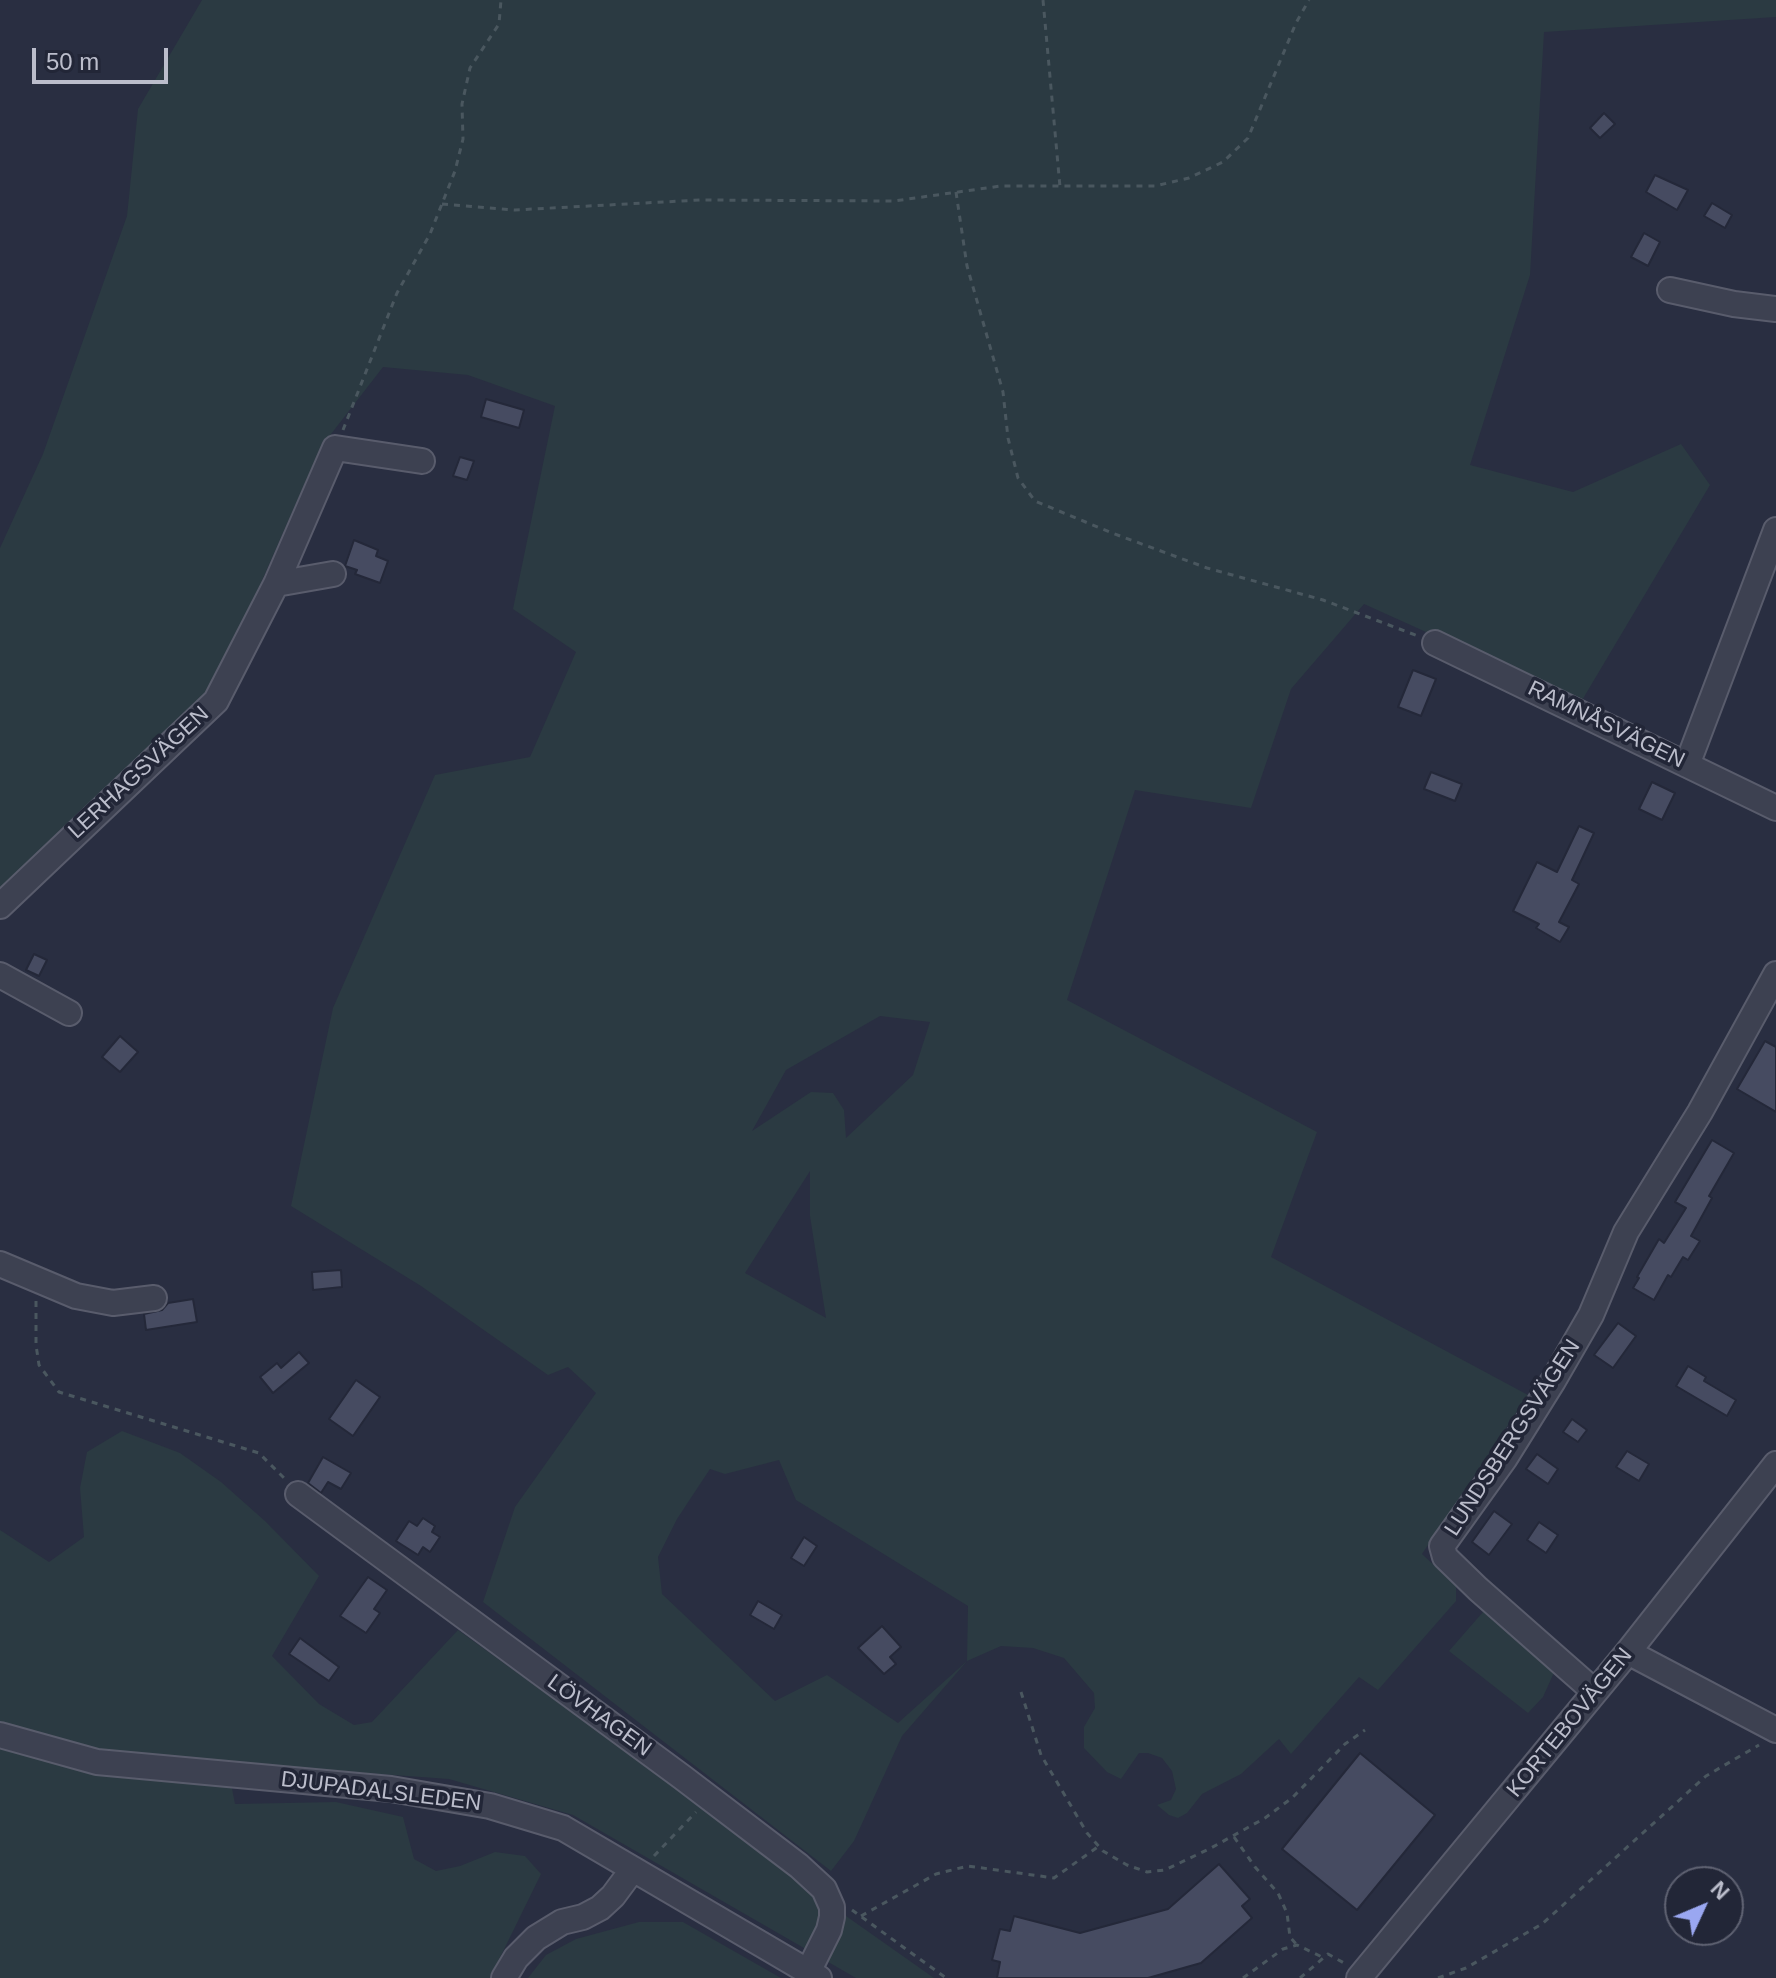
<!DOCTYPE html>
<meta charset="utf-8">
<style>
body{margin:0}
#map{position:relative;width:1776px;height:1978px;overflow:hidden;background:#292e41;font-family:Arial,sans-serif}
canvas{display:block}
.north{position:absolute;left:1664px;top:1866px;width:80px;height:80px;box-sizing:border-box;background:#222637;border:2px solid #5f6272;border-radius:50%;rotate:46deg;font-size:22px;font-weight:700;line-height:32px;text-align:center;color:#bbbdcb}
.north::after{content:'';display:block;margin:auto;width:28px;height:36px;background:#9aa7f1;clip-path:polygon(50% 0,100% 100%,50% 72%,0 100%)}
.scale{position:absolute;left:32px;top:48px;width:136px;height:36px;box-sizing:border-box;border:4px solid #bbbdcb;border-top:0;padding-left:10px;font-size:24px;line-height:28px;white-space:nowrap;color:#bbbdcb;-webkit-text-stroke:6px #222637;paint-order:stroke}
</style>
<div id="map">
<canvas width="1776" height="1978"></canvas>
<div class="north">N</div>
<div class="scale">50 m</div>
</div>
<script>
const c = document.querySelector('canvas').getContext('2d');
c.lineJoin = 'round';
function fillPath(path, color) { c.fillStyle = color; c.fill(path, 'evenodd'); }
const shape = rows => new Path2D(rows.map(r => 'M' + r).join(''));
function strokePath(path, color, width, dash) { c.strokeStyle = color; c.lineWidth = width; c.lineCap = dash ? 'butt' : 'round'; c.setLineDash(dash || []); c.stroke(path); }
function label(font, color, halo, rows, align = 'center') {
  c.font = font + ' Arial,sans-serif'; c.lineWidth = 7; c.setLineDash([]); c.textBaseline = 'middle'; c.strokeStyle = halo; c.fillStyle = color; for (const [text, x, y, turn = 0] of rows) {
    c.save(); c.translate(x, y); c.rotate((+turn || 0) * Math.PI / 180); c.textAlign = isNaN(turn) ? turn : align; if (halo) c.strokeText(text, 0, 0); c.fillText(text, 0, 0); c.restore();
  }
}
const green = shape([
 [202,0,1776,0,1776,17,1544,32,1530,275,1470,465,1573,492,1681,444,1710,485,1581,702,1364,604,1291,689,1251,808,1135,790,1067,1000,1317,1132,1271,1257,1528,1395,1422,1554,1456,1586,1456,1601,1378,1690,1359,1677,1291,1754,1279,1739,1241,1774,1202,1794,1187,1813,1178,1818,1169,1815,1157,1805,1171,1800,1176,1789,1172,1771,1162,1758,1148,1753,1139,1753,1121,1779,1107,1772,1084,1748,1084,1727,1095,1708,1094,1693,1064,1658,1033,1648,1001,1646,967,1661,902,1736,854,1841,831,1871,483,1602,515,1507,596,1393,568,1367,548,1375,421,1286,291,1206,333,1008,435,775,530,757,576,652,513,609,555,406,468,375,383,367,321,447,211,696,0,898,0,548,43,454,127,216,138,109],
 [880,1016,930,1022,913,1075,846,1138,844,1110,833,1093,811,1092,752,1131,786,1070],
 [810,1171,810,1216,826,1318,745,1273],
 [779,1460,796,1500,968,1606,967,1661,898,1723,827,1675,775,1701,662,1594,658,1557,677,1519,710,1469,725,1474],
 [122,1431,180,1453,221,1482,265,1521,319,1576,272,1656,319,1704,354,1725,372,1722,458,1630,721,1820,812,1892,934,1978,856,1978,573,1815,449,1779,227,1763,235,1804,336,1802,403,1817,414,1859,436,1871,460,1866,495,1852,525,1856,541,1874,490,1978,0,1978,0,1530,49,1562,84,1537,80,1488,87,1452],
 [1483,1612,1490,1614,1556,1668,1543,1697,1528,1713,1449,1651],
 [639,1922,683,1922,781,1978,528,1978,546,1955,576,1939]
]);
const building = shape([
 [1604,113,1615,124,1600,138,1590,128,1604,113],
 [1655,175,1688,190,1677,210,1646,192,1655,175],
 [1712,203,1732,215,1725,228,1704,216,1712,203],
 [1644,233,1660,242,1648,266,1631,257,1644,233],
 [486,399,524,410,519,428,481,417,486,399],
 [460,457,474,461,467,480,453,476,460,457],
 [354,540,378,550,376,556,388,561,380,583,355,574,357,570,345,566,354,540],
 [1413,670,1436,679,1421,716,1398,707,1413,670],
 [1431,772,1462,784,1455,801,1424,789,1431,772],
 [1652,782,1675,793,1662,820,1639,809,1652,782],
 [1579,826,1594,833,1572,880,1579,884,1559,922,1569,927,1560,942,1536,928,1539,924,1513,911,1537,862,1557,872,1579,826],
 [34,954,47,960,39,976,26,970,34,954],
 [120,1036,138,1052,120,1072,102,1057,120,1036],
 [1765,1041,1776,1047,1776,1112,1737,1089,1765,1041],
 [1712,1140,1734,1153,1709,1196,1712,1198,1691,1236,1700,1241,1688,1260,1683,1257,1671,1277,1668,1275,1654,1300,1633,1288,1639,1278,1637,1277,1659,1239,1664,1243,1686,1208,1675,1202,1712,1140],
 [341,1270,342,1287,313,1290,312,1272,341,1270],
 [193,1299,197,1322,146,1330,144,1314,162,1310,168,1303,193,1299],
 [1618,1323,1636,1336,1613,1368,1594,1355,1618,1323],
 [299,1352,309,1363,273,1393,260,1377,277,1363,281,1368,299,1352],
 [1688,1366,1706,1377,1704,1381,1736,1400,1727,1416,1676,1386,1688,1366],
 [356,1380,380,1397,353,1436,329,1419,356,1380],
 [1572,1419,1587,1430,1578,1442,1563,1432,1572,1419],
 [1627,1451,1649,1464,1639,1481,1616,1467,1627,1451],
 [1537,1454,1558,1469,1548,1484,1526,1469,1537,1454],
 [323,1457,351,1473,341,1489,328,1482,321,1493,308,1483,323,1457],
 [1494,1511,1512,1524,1489,1555,1472,1542,1494,1511],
 [423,1518,435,1526,432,1532,440,1537,430,1552,423,1547,418,1555,396,1541,409,1521,417,1526,423,1518],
 [1539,1522,1558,1535,1546,1553,1527,1540,1539,1522],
 [804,1537,817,1546,804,1566,791,1558,804,1537],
 [368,1577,387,1590,374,1609,380,1613,366,1633,340,1616,368,1577],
 [758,1601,782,1615,774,1629,750,1615,758,1601],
 [882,1626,901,1647,890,1657,896,1664,884,1674,858,1648,882,1626],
 [300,1638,339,1667,329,1681,289,1654,300,1638],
 [1360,1753,1435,1815,1357,1910,1282,1849,1360,1753],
 [1219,1864,1250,1899,1242,1906,1252,1918,1201,1963,1148,1978,997,1978,1000,1962,992,1960,1000,1929,1010,1931,1014,1916,1080,1933,1168,1909,1219,1864]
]);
const path = shape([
 [1043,0,1060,187],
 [956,192,967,266,1003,392,1008,438,1018,478,1035,501,1112,533,1207,568,1323,600,1418,636],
 [442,204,515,210,700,200,894,201,1001,186,1155,186,1189,178,1223,162,1248,138,1296,23,1309,0],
 [343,430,397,293,430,234,455,171,463,139,462,104,470,68,499,24,501,0],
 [36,1301,36,1345,39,1365,59,1392,259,1453,285,1479],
 [1021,1692,1041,1755,1087,1833,1103,1851,1127,1865,1147,1872,1165,1870,1211,1848,1265,1818,1292,1798,1345,1744,1365,1730],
 [1234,1837,1255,1867,1278,1893,1287,1913,1290,1937,1297,1945],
 [654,1856,696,1812],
 [852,1910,946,1978],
 [861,1916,936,1874,968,1866,1054,1878,1099,1846],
 [1243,1978,1283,1949,1297,1945,1322,1957],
 [1300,1978,1328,1954,1344,1963],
 [1438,1978,1466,1968,1542,1924,1706,1776,1759,1745]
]);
const minor = shape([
 [1670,290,1734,304,1776,309],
 [276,584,333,574],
 [1435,643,1776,808],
 [1687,765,1776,530],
 [0,906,216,701,276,584,335,448,422,461],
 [0,975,69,1013],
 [0,1264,76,1296,113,1303,154,1298],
 [298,1494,682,1777,799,1866,824,1889,832,1907,832,1917,829,1930,808,1972],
 [1628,1652,1776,1730],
 [1595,1692,1478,1589,1445,1557,1442,1546,1505,1458,1553,1381,1591,1315,1626,1232,1700,1112,1776,974],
 [0,1735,97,1762,391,1789,490,1806,563,1828,819,1978],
 [504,1978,516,1958,536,1938,562,1922,583,1917,600,1908,613,1896,633,1869],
 [1359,1978,1628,1652,1776,1464]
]);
const streetNames = [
 ["RAMNÅSVÄGEN",1606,725,26],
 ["LERHAGSVÄGEN",139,773,-43],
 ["LUNDSBERGSVÄGEN",1513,1438,-57],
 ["LÖVHAGEN",599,1716,36],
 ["KORTEBOVÄGEN",1570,1723,-51],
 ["DJUPADALSLEDEN",381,1792,7]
];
fillPath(green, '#2b3a42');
fillPath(building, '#464b61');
strokePath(building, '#242839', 2);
strokePath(minor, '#595c6c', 28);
strokePath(path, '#4a575f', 3, [6, 6]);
strokePath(minor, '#3d4151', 24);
label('22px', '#bbbdcb', '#222637', streetNames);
</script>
